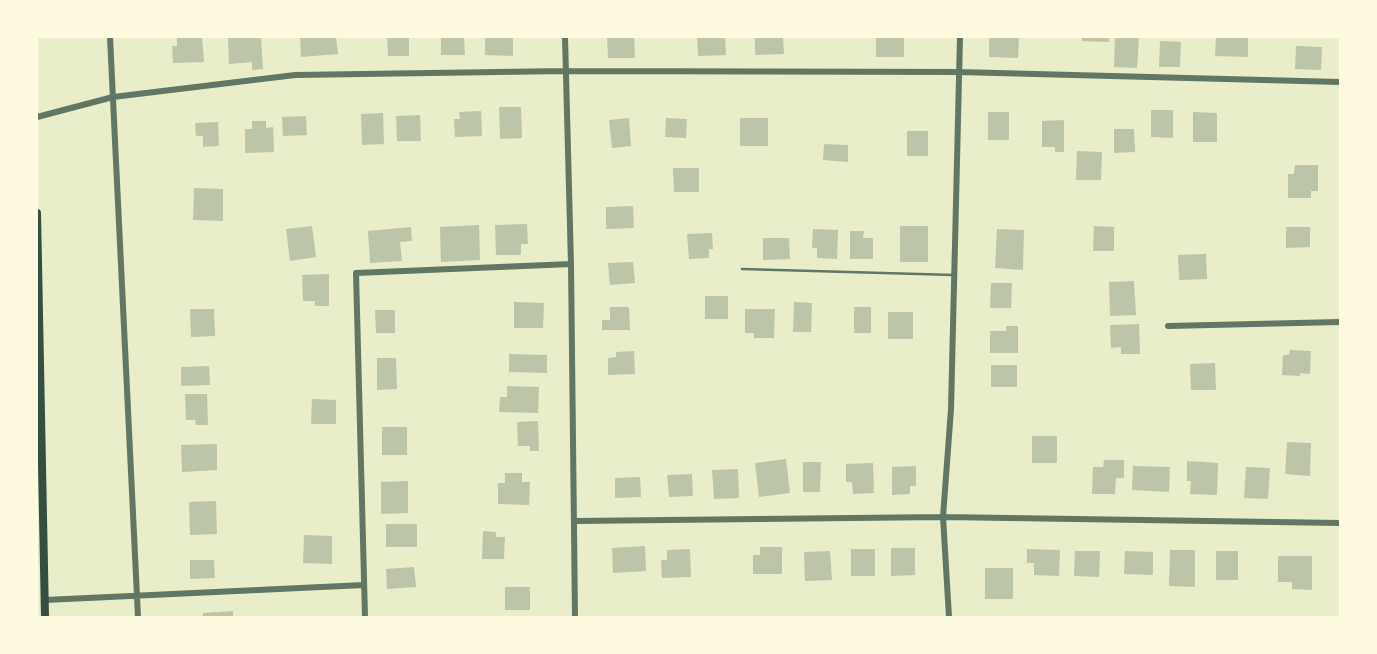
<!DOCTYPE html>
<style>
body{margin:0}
#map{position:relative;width:1377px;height:654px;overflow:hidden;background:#e9edc9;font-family:"IBM Plex Serif",serif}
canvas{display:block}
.frame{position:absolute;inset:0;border:38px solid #fefae0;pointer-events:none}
</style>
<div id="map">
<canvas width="1377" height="654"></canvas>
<div class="frame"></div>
</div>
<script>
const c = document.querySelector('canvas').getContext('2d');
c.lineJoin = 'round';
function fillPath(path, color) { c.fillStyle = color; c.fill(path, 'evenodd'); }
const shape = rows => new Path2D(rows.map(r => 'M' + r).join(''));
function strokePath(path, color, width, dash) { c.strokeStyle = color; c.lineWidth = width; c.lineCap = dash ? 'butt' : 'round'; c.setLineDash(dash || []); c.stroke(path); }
const building = shape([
 [177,37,202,37,204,62,173,63,172,46,177,46],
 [228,37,261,37,263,69,252,70,252,62,229,64],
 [300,37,336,37,338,54,301,57],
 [387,37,409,37,409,56,388,56],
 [441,37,464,37,465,55,441,55],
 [485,37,513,37,513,56,485,55],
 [607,37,634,37,635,58,608,58],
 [697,37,725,37,726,55,698,56],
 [755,37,783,37,784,54,755,55],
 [876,37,904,37,904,57,876,57],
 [989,37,1019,37,1018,58,989,57],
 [1082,37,1109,37,1109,42,1082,41],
 [1115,37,1139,38,1137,68,1114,67],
 [1216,37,1248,37,1248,57,1215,56],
 [1160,41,1181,42,1180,67,1159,67],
 [1296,46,1322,47,1321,70,1295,69],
 [499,107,521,107,522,138,500,139],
 [1151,110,1173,110,1173,138,1151,137],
 [481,111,482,136,455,137,454,119,460,119,459,112],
 [988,112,1009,112,1009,140,988,140],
 [1193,112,1217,113,1217,142,1193,142],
 [383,113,384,144,362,145,361,114],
 [420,115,421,141,397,141,396,116],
 [306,116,307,135,283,136,282,117],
 [629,118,631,146,612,148,609,120],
 [666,118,687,119,686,138,665,137],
 [740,118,768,118,768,146,740,146],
 [1064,120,1064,152,1055,152,1055,147,1042,147,1042,121],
 [252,121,266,121,266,128,273,127,274,152,245,153,245,129,252,129],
 [218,122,219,146,203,147,203,136,196,136,195,123],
 [1114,129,1134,129,1135,152,1114,153],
 [907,131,928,131,928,156,907,156],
 [824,144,848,145,848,162,823,160],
 [1077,151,1102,152,1101,180,1076,180],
 [1295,165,1318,165,1318,191,1311,191,1311,198,1288,198,1288,174,1294,174],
 [673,168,699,168,699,192,674,192],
 [194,188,223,189,223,221,193,220],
 [633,206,634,228,606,229,606,207],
 [527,224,528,244,521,244,521,255,496,255,495,225],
 [479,225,480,260,441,262,440,227],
 [312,226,316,257,290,261,286,229],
 [900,226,928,226,928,262,900,262],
 [1094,226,1114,227,1114,251,1093,251],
 [411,227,412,241,400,242,402,261,370,263,368,231],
 [1286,227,1310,227,1310,247,1286,248],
 [813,229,838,230,837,259,817,258,817,248,812,248],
 [997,229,1024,230,1023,270,995,268],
 [850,231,864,231,863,238,873,238,873,259,850,259],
 [712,233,713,249,709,249,709,258,689,259,687,234],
 [763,238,789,238,790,259,763,260],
 [1206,254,1207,279,1179,280,1178,255],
 [633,262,635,283,610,285,608,263],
 [329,274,329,306,315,306,315,301,303,301,302,275],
 [1134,281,1136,315,1110,316,1109,282],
 [991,283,1012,283,1011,308,990,308],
 [705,296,728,296,728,319,705,319],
 [514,302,544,303,543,328,514,328],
 [794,302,812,303,811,332,793,332],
 [610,307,629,307,630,330,602,330,602,320,610,320],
 [854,307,871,307,871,333,854,333],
 [190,309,214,309,215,336,191,337],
 [745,309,775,309,774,338,754,338,754,333,745,333],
 [375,310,395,310,395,333,376,333],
 [888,312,913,312,913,339,888,339],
 [1139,324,1140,354,1121,354,1121,347,1111,348,1110,325],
 [1006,326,1018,326,1018,353,990,353,990,331,1006,331],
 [1290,350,1311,351,1310,374,1300,373,1300,376,1282,375,1283,355,1289,355],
 [634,351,635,374,608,375,608,358,616,357,616,352],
 [509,354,547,355,547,373,509,372],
 [377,358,396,358,397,389,377,390],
 [1215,363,1216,390,1191,390,1190,364],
 [991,365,1017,365,1017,387,991,387],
 [209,366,210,385,181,386,181,367],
 [507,386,539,387,538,413,499,412,500,397,507,397],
 [185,394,207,394,208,425,196,425,195,420,186,420],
 [312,399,336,400,336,424,311,424],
 [538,421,539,451,530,451,530,446,518,446,517,422],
 [382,427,407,427,407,455,382,455],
 [1032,436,1057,436,1057,463,1032,463],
 [1287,442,1311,443,1310,476,1285,474],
 [217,444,217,470,182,472,181,445],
 [786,459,790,493,759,497,755,463],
 [1104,460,1124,460,1124,478,1116,478,1115,494,1092,494,1093,467,1103,467],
 [1187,461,1218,463,1217,495,1190,494,1191,481,1187,481],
 [803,462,821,462,820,492,803,492],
 [873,463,874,493,853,494,852,482,846,482,846,464],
 [916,466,916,486,910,486,910,494,892,495,892,467],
 [1133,466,1170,467,1169,492,1132,490],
 [1246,467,1270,468,1268,499,1244,498],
 [738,469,739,498,714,499,712,470],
 [505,473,522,473,522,482,530,482,529,505,498,504,498,483,505,483],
 [692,474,693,496,669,497,667,475],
 [640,477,641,497,615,498,615,478],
 [408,481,408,513,381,514,381,482],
 [216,501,217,534,190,535,189,502],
 [386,524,417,524,417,547,386,547],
 [483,531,496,532,496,537,505,537,504,559,482,559],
 [304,535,332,536,332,564,303,563],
 [645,546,646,571,613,573,612,548],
 [760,547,782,547,782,574,753,574,753,555,760,555],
 [891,548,915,548,915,575,891,576],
 [690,549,691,577,662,578,661,560,667,560,667,550],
 [851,549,875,549,875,576,851,576],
 [1027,549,1060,550,1059,576,1034,575,1034,563,1027,563],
 [1170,550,1195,550,1195,587,1169,586],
 [830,551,832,580,805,581,804,552],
 [1075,551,1100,551,1099,577,1074,576],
 [1125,551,1153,552,1153,575,1124,574],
 [1216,551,1238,551,1238,580,1216,580],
 [1278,556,1312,556,1312,590,1292,589,1292,582,1278,582],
 [190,560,214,560,215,578,190,579],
 [414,567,416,587,387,589,386,569],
 [985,568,1013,568,1013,599,985,599],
 [505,587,530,587,530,610,505,610],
 [233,611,233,617,203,617,203,613]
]);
const service = shape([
 [742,269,954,275]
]);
const minor = shape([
 [110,37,138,617],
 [565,37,571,264,575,617],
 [37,117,113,97,295,75,566,71,959,72,1340,82],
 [1168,326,1340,322],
 [575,521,943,517,1340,523],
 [45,600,364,585],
 [365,617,356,273,571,264],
 [949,617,943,517,951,409,960,37]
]);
const secondary = shape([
 [37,213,45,617]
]);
fillPath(building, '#bcc5a7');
strokePath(service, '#617663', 2.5);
strokePath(minor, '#617663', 6);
strokePath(secondary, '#344e41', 8);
</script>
